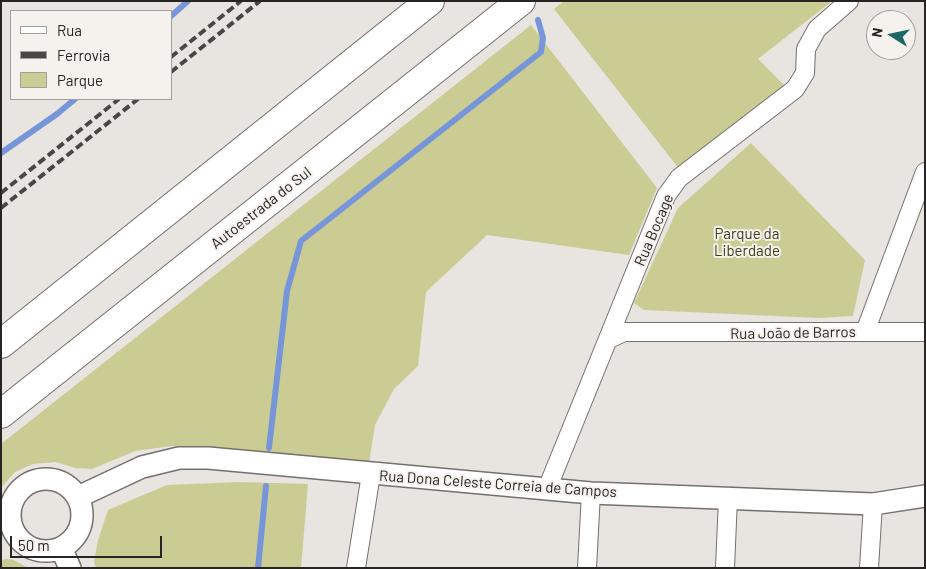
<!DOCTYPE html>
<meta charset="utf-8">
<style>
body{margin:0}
#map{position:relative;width:926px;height:569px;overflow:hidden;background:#e8e4df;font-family:Barlow,sans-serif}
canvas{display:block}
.frame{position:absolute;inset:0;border:2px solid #262523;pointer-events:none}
.legend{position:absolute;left:10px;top:10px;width:162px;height:90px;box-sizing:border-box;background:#f5f1ec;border:1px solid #a29f9c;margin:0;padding:6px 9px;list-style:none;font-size:15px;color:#262523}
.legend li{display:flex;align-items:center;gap:10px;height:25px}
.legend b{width:25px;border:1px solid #a29f9c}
.north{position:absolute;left:866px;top:10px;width:50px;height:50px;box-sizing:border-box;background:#f5f1ec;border:1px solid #a29f9c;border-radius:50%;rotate:280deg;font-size:14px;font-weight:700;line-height:20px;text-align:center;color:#262523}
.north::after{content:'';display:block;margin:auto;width:18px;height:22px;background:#1c6866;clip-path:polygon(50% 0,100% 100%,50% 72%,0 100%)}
.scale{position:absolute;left:10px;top:536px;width:152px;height:22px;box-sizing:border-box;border:2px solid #262523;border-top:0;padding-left:6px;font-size:15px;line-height:18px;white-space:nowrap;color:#262523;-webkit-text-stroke:4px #f5f1ec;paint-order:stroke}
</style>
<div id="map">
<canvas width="926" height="569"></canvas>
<div class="frame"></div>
<ul class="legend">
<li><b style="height:6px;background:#fff"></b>Rua</li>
<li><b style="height:6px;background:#494745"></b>Ferrovia</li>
<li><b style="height:14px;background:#cacc94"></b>Parque</li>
</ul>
<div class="north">N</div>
<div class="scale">50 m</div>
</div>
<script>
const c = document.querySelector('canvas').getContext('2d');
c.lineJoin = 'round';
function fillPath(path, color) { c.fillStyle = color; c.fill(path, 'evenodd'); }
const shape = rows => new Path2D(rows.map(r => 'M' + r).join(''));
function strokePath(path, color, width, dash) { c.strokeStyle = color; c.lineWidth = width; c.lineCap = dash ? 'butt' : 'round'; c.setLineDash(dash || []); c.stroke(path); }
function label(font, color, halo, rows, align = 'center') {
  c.font = font + ' Barlow,sans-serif'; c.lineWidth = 4; c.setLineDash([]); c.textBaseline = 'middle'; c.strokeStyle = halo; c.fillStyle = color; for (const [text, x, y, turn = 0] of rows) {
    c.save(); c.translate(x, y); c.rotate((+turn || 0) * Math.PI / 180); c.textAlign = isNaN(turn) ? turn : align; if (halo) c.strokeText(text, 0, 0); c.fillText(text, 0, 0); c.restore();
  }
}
const green = shape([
 [564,1,832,1,758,59,787,88,680,170,554,9],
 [531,25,657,188,629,255,487,235,426,292,418,366,394,389,375,425,369,463,172,446,135,451,92,469,75,468,56,462,33,464,15,472,1,488,1,444],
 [751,143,865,260,853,316,819,318,644,310,634,303,678,208],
 [239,482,308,484,301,568,96,568,94,562,98,540,108,510,167,485],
 [7,559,14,560,28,568,1,568,1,560]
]);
const stream = shape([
 [171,16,188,1],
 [1,153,57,114,75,99],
 [269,448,287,291,301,241,541,52,543,38,538,20],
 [258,568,266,486]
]);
const minor = shape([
 [865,332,925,172],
 [609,339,624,332,925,332],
 [547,489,666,196,679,178,795,89,805,73,806,49,817,29,849,1],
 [356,568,371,474],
 [587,568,591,493],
 [725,568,728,498],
 [869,568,873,504]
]);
const tertiary = shape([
 '10 515a36 36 0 1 1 72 0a36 36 0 1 1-72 0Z',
 [78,497,142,467,179,458,208,458,591,493,873,504,925,496],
 [61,548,70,568]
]);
const motorway = shape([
 [1,344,430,1],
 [1,414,521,1]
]);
const rail = shape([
 [171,57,241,1],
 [171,72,260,1],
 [1,193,119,99],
 [1,208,138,99]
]);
const streetNames = [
 ["Autoestrada do Sul",261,208,-38],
 ["Rua Bocage",654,230,-67],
 ["Rua João de Barros",793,333,-1],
 ["Rua Dona Celeste Correia de Campos",498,484,4]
];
const parkNames = [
 ["Parque da",747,234],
 ["Liberdade",747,251]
];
fillPath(green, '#cacc94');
strokePath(stream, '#7796da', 6);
strokePath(minor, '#74716d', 20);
strokePath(tertiary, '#74716d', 24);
strokePath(motorway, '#74716d', 30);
strokePath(minor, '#fff', 18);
strokePath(tertiary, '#fff', 21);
strokePath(motorway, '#fff', 28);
strokePath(rail, '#494745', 4, [8, 4]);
label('15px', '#262523', '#f5f1ec', streetNames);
label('15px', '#3d3e1a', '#f5f1ec', parkNames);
</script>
